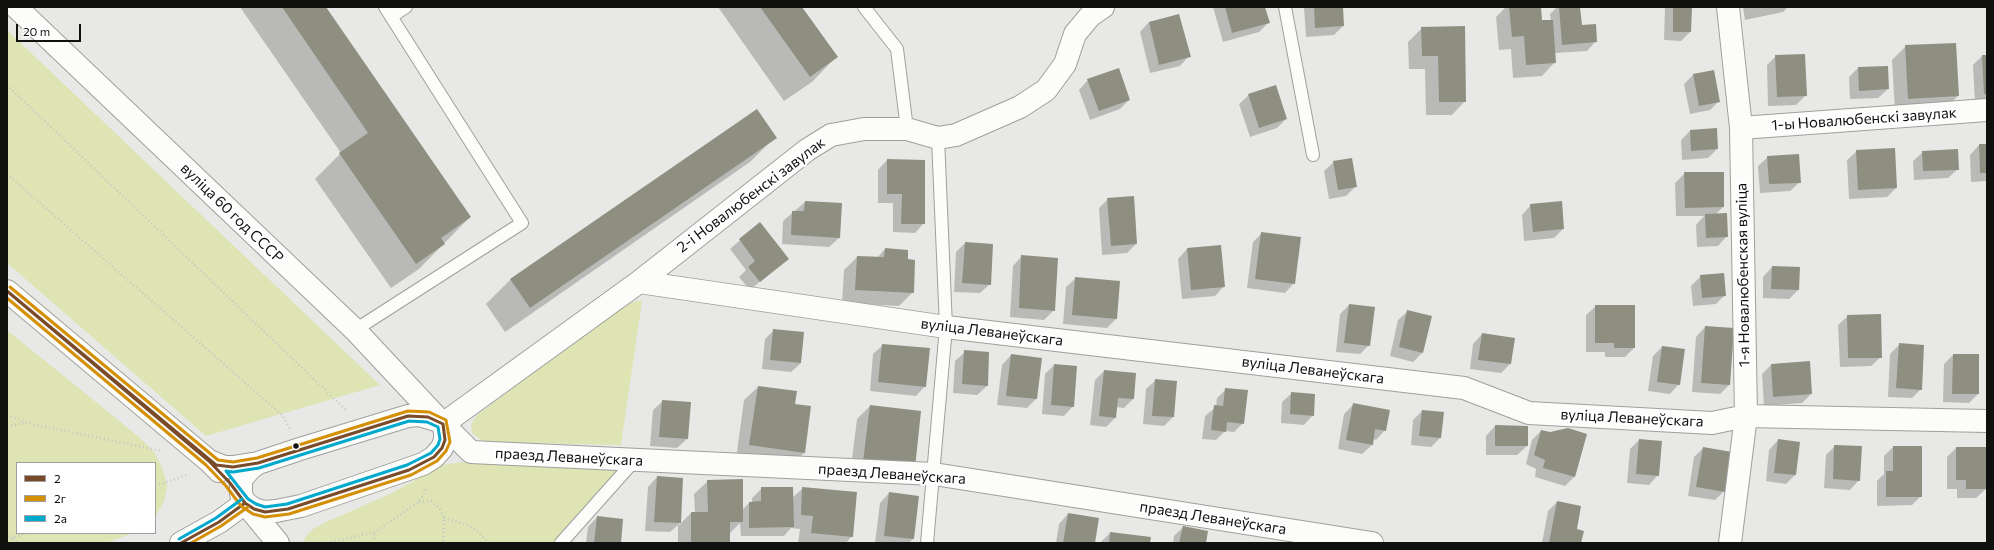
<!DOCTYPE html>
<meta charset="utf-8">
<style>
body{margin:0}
#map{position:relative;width:1994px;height:550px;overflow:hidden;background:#e8e9e6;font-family:Commissioner,sans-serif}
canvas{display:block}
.frame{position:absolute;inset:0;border:8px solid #10100f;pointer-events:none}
.legend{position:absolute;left:16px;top:462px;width:140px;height:72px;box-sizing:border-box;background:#fff;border:1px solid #9f9f9f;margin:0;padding:5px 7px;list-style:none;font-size:12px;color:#10100f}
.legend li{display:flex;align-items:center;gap:8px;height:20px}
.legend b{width:20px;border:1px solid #9f9f9f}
.scale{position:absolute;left:16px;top:24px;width:65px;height:18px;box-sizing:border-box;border:2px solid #10100f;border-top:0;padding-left:5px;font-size:12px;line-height:14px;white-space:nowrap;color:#10100f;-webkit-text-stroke:3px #fff;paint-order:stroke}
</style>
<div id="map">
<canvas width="1994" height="550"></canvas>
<div class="frame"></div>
<ul class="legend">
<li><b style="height:5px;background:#7a4b2a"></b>2</li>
<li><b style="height:5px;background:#d49002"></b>2г</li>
<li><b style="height:5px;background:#00a9ce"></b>2а</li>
</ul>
<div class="scale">20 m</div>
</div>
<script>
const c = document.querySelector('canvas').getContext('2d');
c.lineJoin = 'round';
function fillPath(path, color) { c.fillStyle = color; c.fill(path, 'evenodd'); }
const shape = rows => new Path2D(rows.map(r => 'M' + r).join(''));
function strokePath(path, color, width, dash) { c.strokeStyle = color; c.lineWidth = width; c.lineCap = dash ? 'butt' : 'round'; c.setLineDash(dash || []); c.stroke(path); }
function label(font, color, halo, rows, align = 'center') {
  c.font = font + ' Commissioner,sans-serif'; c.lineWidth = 4; c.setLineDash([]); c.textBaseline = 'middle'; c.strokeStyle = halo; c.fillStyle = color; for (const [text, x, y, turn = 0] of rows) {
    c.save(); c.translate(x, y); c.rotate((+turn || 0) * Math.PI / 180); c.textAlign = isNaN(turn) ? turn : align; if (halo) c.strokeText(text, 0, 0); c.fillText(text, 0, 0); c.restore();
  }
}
const green = shape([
 [7,30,380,385,206,436,7,263],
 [637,301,642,301,621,445,487,442,481,440,472,433,471,424,477,415,622,306],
 [7,330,139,437,155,453,163,470,167,487,164,502,155,517,155,463,17,463,17,533,133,533,106,543,7,543],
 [463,462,634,470,571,543,302,543,306,536,313,529,324,523,390,494,442,465]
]);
const shadow = shape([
 [240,7,325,7,470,217,419,269,391,288,315,179,341,153],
 [718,7,801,7,836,57,812,82,784,101],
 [1213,7,1264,7,1268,23,1259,32,1223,42],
 [1304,7,1342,7,1343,26,1334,35,1306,37],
 [1506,7,1540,7,1541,22,1551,21,1550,14,1557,7,1579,7,1581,26,1596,41,1587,51,1555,53,1555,62,1542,76,1513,78,1511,49,1499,50,1496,17],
 [1665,7,1691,7,1690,32,1681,41,1664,40],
 [1743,7,1788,7,1783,12,1745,20],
 [1179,15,1189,56,1180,66,1150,73,1140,32,1149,22],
 [1422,28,1465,101,1452,115,1426,115,1425,69,1409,69,1408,42],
 [1906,46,1958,96,1944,109,1895,112,1892,60],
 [1776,56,1806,95,1796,105,1768,106,1767,65],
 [1982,56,1987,56,1987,102,1975,103,1973,65],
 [1858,68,1888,89,1878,98,1850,99,1849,77],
 [1693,75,1719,101,1710,110,1690,114,1684,84],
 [1088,80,1129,100,1120,109,1090,120,1079,90],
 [1249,95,1286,119,1277,128,1250,137,1239,104],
 [1690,131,1717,149,1708,158,1682,160,1681,140],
 [775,137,750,162,505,332,486,304,511,279],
 [1979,145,1987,145,1987,181,1971,182,1970,155],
 [1857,151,1896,188,1887,197,1849,199,1847,160],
 [1923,152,1958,169,1948,178,1914,180,1913,161],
 [1768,157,1800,182,1790,191,1760,193,1758,166],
 [887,160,924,223,915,233,893,232,893,203,878,203,878,170],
 [1334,162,1356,186,1346,196,1329,199,1324,171],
 [1685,173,1723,207,1715,215,1727,236,1718,246,1697,247,1696,225,1704,216,1676,216,1675,183],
 [1108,199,1136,244,1127,253,1102,255,1099,208],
 [805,202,839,238,829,247,782,244,783,221],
 [1531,205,1563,229,1554,238,1524,241,1522,215],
 [760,223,788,258,750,290,739,277,746,270,730,249],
 [1262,233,1294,283,1285,293,1247,288,1253,242],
 [965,243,990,284,980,293,954,292,956,252],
 [885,249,906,260,913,292,899,306,842,303,844,270,857,257,877,258],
 [1187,249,1224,286,1215,296,1182,299,1178,259],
 [1022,256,1054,310,1044,320,1010,317,1013,266],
 [1772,267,1798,290,1789,299,1763,298,1763,277],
 [1701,276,1725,295,1716,304,1693,306,1691,286],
 [1076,278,1116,319,1107,328,1063,324,1066,287],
 [1349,305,1374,308,1369,345,1360,354,1336,352,1340,314],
 [1596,306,1634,348,1625,357,1605,357,1605,352,1586,352,1586,315],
 [1408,311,1422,353,1413,362,1390,356,1398,320],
 [1848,316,1881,357,1871,366,1840,367,1838,325],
 [1705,327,1733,329,1729,385,1720,394,1692,392,1696,337],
 [774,330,801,363,791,372,762,369,765,339],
 [1482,334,1510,364,1501,373,1470,369,1473,344],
 [883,345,925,386,916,396,870,391,873,354],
 [1899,345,1921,389,1912,398,1888,397,1890,354],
 [1662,347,1679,384,1670,394,1648,391,1653,356],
 [965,352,987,386,977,395,953,393,955,361],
 [1011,355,1041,359,1036,399,1027,408,997,405,1002,365],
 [1953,355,1978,394,1969,403,1943,402,1944,364],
 [1054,365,1073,406,1064,416,1042,414,1045,374],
 [1771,365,1811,394,1802,403,1764,406,1762,374],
 [1104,371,1135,374,1133,399,1124,408,1116,407,1115,418,1106,427,1090,425,1095,380],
 [1156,380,1173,417,1164,426,1143,424,1146,389],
 [758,387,796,392,794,405,810,407,804,453,790,466,736,459,744,400],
 [1226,389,1243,423,1234,432,1225,431,1216,440,1202,439,1205,416,1216,407,1217,398],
 [1292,393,1313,415,1304,425,1281,423,1282,402],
 [663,401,690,403,687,439,677,448,650,446,653,410],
 [1353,405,1385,430,1376,440,1373,439,1372,445,1362,454,1338,449,1344,414],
 [870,406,914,468,850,475,857,419],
 [1422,411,1440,438,1431,447,1411,445,1413,420],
 [1495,426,1527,446,1517,455,1486,455,1486,436],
 [1541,431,1550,433,1575,476,1565,486,1535,477,1536,469,1526,464,1532,440],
 [1639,440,1658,475,1649,485,1627,483,1630,449],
 [1778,440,1796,474,1786,484,1766,481,1769,450],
 [1835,446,1859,480,1850,490,1824,488,1826,455],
 [1893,447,1921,496,1912,505,1877,506,1877,481,1884,474,1884,456],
 [1703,448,1724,491,1715,500,1688,496,1694,457],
 [1956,448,1986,489,1976,498,1957,498,1957,489,1947,489,1947,457],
 [657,477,682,479,679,525,691,513,695,513,694,494,708,481,742,510,749,503,752,502,752,498,762,488,792,498,803,488,852,536,846,543,798,543,800,529,791,528,784,536,741,536,740,523,729,534,729,543,678,543,678,525,670,532,645,531,648,487],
 [889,493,913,539,909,543,875,543,880,503],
 [1557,502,1576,530,1580,543,1542,543,1548,511],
 [1068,514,1094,543,1056,543,1059,524],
 [597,517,620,543,586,543,588,527],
 [1183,527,1205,543,1173,543,1174,536],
 [1110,533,1149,543,1100,543]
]);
const building = shape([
 [282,7,326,7,471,217,441,238,445,244,416,264,339,153,368,133],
 [760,7,802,7,838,57,810,77],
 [1225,7,1265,7,1270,23,1232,33],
 [1314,7,1343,7,1344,26,1315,28],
 [1509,7,1541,7,1542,20,1553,20,1556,63,1526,65,1524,36,1512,37],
 [1559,7,1580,7,1582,25,1596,24,1597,42,1562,45],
 [1673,7,1692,7,1691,32,1673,32],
 [1179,14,1191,57,1159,65,1149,22],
 [1465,26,1466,102,1439,102,1438,56,1422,56,1421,27],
 [1956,43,1959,96,1908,99,1905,45],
 [1805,54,1807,96,1777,97,1775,55],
 [1982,55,1987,55,1987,94,1984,94],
 [1888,66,1889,89,1859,91,1858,67],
 [1119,68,1130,100,1099,111,1087,79],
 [1714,70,1720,102,1699,106,1693,74],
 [1276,85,1287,119,1259,128,1248,94],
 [757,109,777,138,530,308,510,279],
 [1717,128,1718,149,1691,151,1690,130],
 [1979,144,1987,144,1987,173,1980,173],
 [1895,148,1897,188,1858,190,1856,150],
 [1958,149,1959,170,1923,171,1922,151],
 [1799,154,1801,183,1769,184,1767,156],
 [1352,158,1357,187,1338,190,1333,161],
 [887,159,925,160,925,224,901,224,902,194,887,194],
 [1684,172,1724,172,1724,207,1685,208],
 [1134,196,1137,244,1111,246,1107,198],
 [805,201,842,203,840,238,791,235,792,211,804,211],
 [1562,201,1564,229,1533,232,1530,204],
 [1727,213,1728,237,1706,238,1705,214],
 [760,222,789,259,760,282,748,267,755,261,739,239],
 [1261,232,1301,237,1295,284,1255,279],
 [965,242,993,244,991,285,962,283],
 [1221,245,1225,287,1191,290,1187,248],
 [885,248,908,250,908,259,915,260,914,293,855,290,857,256,884,257],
 [1021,255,1058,258,1055,311,1019,308],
 [1772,266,1800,267,1799,290,1771,289],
 [1724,273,1726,296,1702,298,1700,275],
 [1075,277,1120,281,1117,319,1072,315],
 [1349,304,1375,307,1370,346,1344,343],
 [1595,305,1635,305,1635,348,1614,348,1614,343,1595,343],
 [1407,310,1432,316,1423,353,1399,347],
 [1881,314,1882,358,1848,358,1847,315],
 [1705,326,1734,328,1730,385,1701,383],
 [773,329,804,332,801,363,770,360],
 [1482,333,1515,338,1511,364,1478,360],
 [1899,343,1924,345,1922,390,1896,388],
 [882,344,930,348,926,387,878,382],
 [1662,346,1685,349,1680,385,1657,382],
 [964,350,989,352,988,386,962,384],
 [1011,354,1042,358,1037,399,1006,396],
 [1953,354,1979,354,1979,394,1952,394],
 [1810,361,1812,394,1773,397,1771,364],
 [1054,364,1077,366,1074,407,1051,405],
 [1104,370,1136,373,1134,399,1118,398,1116,418,1099,416],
 [1155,379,1177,381,1174,417,1152,416],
 [758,386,797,391,795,404,811,406,805,453,749,445],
 [1225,388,1248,390,1244,424,1227,422,1226,432,1211,430,1214,405,1223,406],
 [1291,392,1315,394,1314,416,1290,414],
 [662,400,691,402,688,439,659,437],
 [1353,403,1390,410,1386,431,1375,429,1373,445,1346,440],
 [870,405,921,411,915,468,863,462],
 [1422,410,1444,412,1441,438,1419,436],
 [1495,425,1528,426,1528,446,1495,446],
 [1568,428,1587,434,1575,477,1543,468,1545,460,1534,455,1541,430,1550,432],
 [1639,439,1662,441,1659,476,1636,474],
 [1778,439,1800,442,1796,475,1774,473],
 [1834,445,1862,446,1860,481,1833,479],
 [1893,446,1922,446,1922,497,1886,497,1886,471,1893,471],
 [1703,447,1732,452,1725,492,1696,487],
 [1956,447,1987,447,1987,489,1966,489,1966,480,1956,480],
 [657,476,683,478,681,523,654,522],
 [743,479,743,522,730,522,730,543,691,543,691,512,708,512,707,480],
 [761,487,793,487,794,527,749,528,749,502,761,501],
 [802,487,857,492,853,537,811,533,813,516,801,515],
 [889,492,919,496,914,539,884,536],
 [1557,501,1581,506,1577,529,1584,531,1581,543,1549,543],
 [1068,513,1099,518,1095,543,1063,543],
 [597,516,623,519,621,543,594,543],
 [1183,526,1208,531,1206,543,1179,543],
 [1110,532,1151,537,1150,543,1109,543]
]);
const path = shape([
 [7,85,347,411],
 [7,174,283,416,291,430],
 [7,415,27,423,162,451],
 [7,426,26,423],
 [155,486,187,475],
 [419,502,431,501,440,509,444,518,443,543],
 [444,518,467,525,476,530,489,543],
 [7,533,18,543],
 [7,540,27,533],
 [9,543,13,538],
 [327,543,375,532,419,502,427,487],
 [373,543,375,532]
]);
const service = shape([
 [864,7,897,49,907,129],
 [1285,7,1313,155],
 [391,17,406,7],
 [355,330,522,223,385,7],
 [561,543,635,460],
 [927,543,946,327,938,138]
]);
const minor = shape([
 [1103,7,1090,16,1075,34,1065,64,1046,90,1020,107,956,135,938,138,907,129,864,129,831,135,807,150,639,282,443,424,471,452,934,474,1372,543],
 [1728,7,1741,128,1746,416,1730,543],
 [1741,128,1987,110],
 [639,282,946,327,1464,388,1529,413,1712,423,1746,416,1987,421],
 [245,503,278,543]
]);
const tertiary = shape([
 [16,7,355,330,443,424]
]);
const secondary = shape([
 [7,291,209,461,219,471],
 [209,461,224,467,233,467,258,463,300,449,408,416,419,415,436,420,443,424,445,432,445,440,442,448,434,457,423,464,301,506,276,511,265,512,254,509,245,503,241,494,241,479,251,468,258,463],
 [181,543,219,522,245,503]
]);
const bus1 = shape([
 [7,291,216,465,233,467,258,463,408,416,428,417,443,424,445,440,442,448,434,457,409,470,288,509,265,512,254,509,245,503,230,483,209,461,7,291],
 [181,543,219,522,245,503]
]);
const bus2 = shape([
 [7,298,206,465,226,486,241,506,253,514,265,517,289,514,411,475,437,461,446,451,450,442,446,420,429,412,408,411,257,458,233,462,218,460,10,287],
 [191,543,221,526,248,507]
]);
const bus3 = shape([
 [409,421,427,422,438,427,440,439,438,445,431,453,407,465,287,504,265,507,256,504,248,499,226,471,233,472,259,468,409,421],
 [179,539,216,518,242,499]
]);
const markers = [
 [296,446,3.5,"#10100f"]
];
const streetNames = [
 ["1-ы Новалюбенскі завулак",1864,119,-4],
 ["2-і Новалюбенскі завулак",751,195,-37],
 ["вуліца 60 год СССР",232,213,44],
 ["1-я Новалюбенская вуліца",1743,275,-91],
 ["вуліца Леванеўскага",992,332,7],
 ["вуліца Леванеўскага",1313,370,7],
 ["вуліца Леванеўскага",1632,418,3],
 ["праезд Леванеўскага",569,457,3],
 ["праезд Леванеўскага",892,474,4],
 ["праезд Леванеўскага",1213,518,9]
];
fillPath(green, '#dee4b3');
fillPath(shadow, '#0003');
fillPath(building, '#8e8f80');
strokePath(service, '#9f9f9d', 14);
strokePath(minor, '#9f9f9d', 24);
strokePath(tertiary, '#9f9f9d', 24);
strokePath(secondary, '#9f9f9d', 24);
strokePath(path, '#c6c6c5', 2.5, [1, 3]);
strokePath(service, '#fcfcfb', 12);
strokePath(minor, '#fcfcfb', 22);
strokePath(tertiary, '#fcfcfb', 22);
strokePath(secondary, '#fcfcfb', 22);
strokePath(bus1, '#7a4b2a', 3);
strokePath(bus2, '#d49002', 3);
strokePath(bus3, '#00a9ce', 3);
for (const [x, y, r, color] of markers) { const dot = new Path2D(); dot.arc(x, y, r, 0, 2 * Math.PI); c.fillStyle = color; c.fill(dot); strokePath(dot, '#fff', 1.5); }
label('15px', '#10100f', '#fff', streetNames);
</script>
